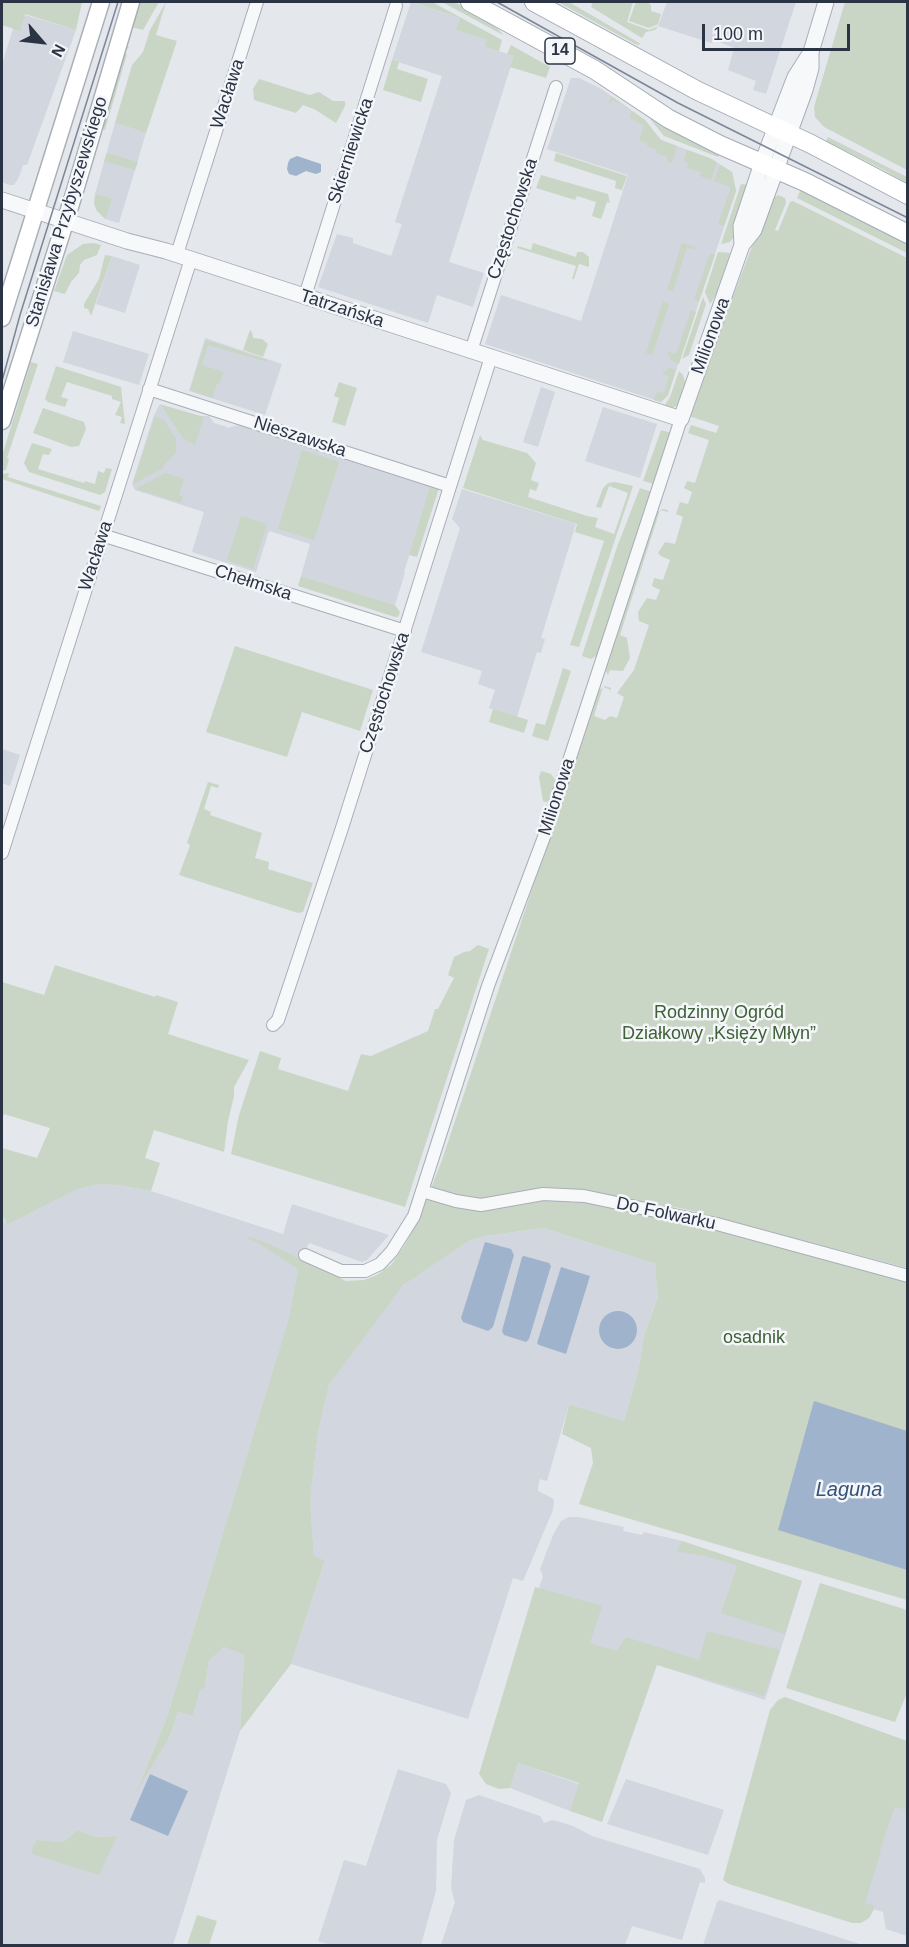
<!DOCTYPE html>
<meta charset="utf-8">
<style>
body{margin:0}
#map{position:relative;width:909px;height:1947px;overflow:hidden;background:#e4e7ec;font-family:Arial,sans-serif}
canvas{display:block}
.frame{position:absolute;inset:0;border:3px solid #2b3445;pointer-events:none}
.north{position:absolute;left:12px;top:12px;width:60px;height:60px;-webkit-text-stroke:4px #f4f6f9;paint-order:stroke;rotate:118deg;font-size:16px;font-weight:700;line-height:24px;text-align:center;color:#2b3445}
.north::after{content:'';display:block;margin:auto;width:21px;height:27px;background:#2b3445;clip-path:polygon(50% 0,100% 100%,50% 72%,0 100%)}
.scale{position:absolute;left:702px;top:24px;width:148px;height:27px;box-sizing:border-box;border:3px solid #2b3445;border-top:0;padding-left:8px;font-size:18px;line-height:21px;white-space:nowrap;color:#2b3445;-webkit-text-stroke:4px #f4f6f9;paint-order:stroke}
</style>
<div id="map">
<canvas width="909" height="1947"></canvas>
<div class="frame"></div>
<div class="north">N</div>
<div class="scale">100 m</div>
</div>
<script>
const c = document.querySelector('canvas').getContext('2d');
c.lineJoin = 'round';
function fillPath(path, color) { c.fillStyle = color; c.fill(path, 'evenodd'); }
const shape = rows => new Path2D(rows.map(r => 'M' + r).join(''));
function strokePath(path, color, width, dash) { c.strokeStyle = color; c.lineWidth = width; c.lineCap = dash ? 'butt' : 'round'; c.setLineDash(dash || []); c.stroke(path); }
function label(font, color, halo, rows, align = 'center') {
  c.font = font + ' Arial,sans-serif'; c.lineWidth = 5; c.setLineDash([]); c.textBaseline = 'middle'; c.strokeStyle = halo; c.fillStyle = color; for (const [text, x, y, turn = 0] of rows) {
    c.save(); c.translate(x, y); c.rotate((+turn || 0) * Math.PI / 180); c.textAlign = isNaN(turn) ? turn : align; if (halo) c.strokeText(text, 0, 0); c.fillText(text, 0, 0); c.restore();
  }
}
const built = shape([
 [411,2,460,18,457,30,487,40,486,47,514,56,449,262,484,273,473,307,437,295,428,323,318,287,337,234,353,238,353,243,391,256,402,224,395,222,442,76,392,60],
 [667,2,796,2,766,94,753,90,756,81,728,70,734,48,717,41,711,43,658,26],
 [18,13,76,30,27,165,23,165,19,177,14,185,10,185,2,182,2,64],
 [571,78,579,78,600,88,645,120,661,140,712,159,732,172,736,191,668,395,661,402,485,344,501,295,581,321,628,175,547,149],
 [115,123,146,133,119,223,105,219,95,194],
 [112,256,140,265,125,313,96,304],
 [73,331,149,354,139,385,63,362],
 [205,338,282,364,265,415,189,391],
 [541,387,555,392,538,447,523,442],
 [160,404,200,416,209,416,214,423,227,427,227,428,239,425,431,487,404,572,405,573,395,605,301,576,310,544,269,531,256,572,192,552,204,512,135,490,132,484,154,415],
 [603,407,657,424,640,478,585,461],
 [462,489,576,524,541,638,545,639,541,653,537,652,517,717,489,708,495,690,478,684,482,671,421,652,460,528,452,519],
 [2,749,20,755,10,786,2,783],
 [99,1184,117,1185,151,1191,283,1234,292,1204,389,1235,367,1260,362,1262,309,1243,298,1269,289,1319,166,1720,138,1787,169,1738,178,1712,193,1716,200,1690,205,1688,209,1661,224,1647,244,1655,240,1731,173,1945,2,1946,2,1219,3,1218,7,1225,78,1189],
 [77,1830,97,1837,116,1836,32,1854,37,1840,63,1842],
 [543,1228,656,1264,656,1280,658,1295,644,1336,638,1372,624,1421,569,1404,547,1481,540,1479,538,1487,538,1491,552,1498,554,1501,553,1510,523,1581,513,1578,468,1719,291,1664,325,1560,314,1556,310,1501,318,1433,329,1385,396,1292,410,1279,469,1241,485,1236],
 [569,1517,579,1517,624,1527,623,1531,642,1535,644,1532,682,1541,802,1581,765,1700,590,1643,539,1587,543,1577,540,1569,553,1535,561,1521],
 [518,1763,579,1784,570,1811,510,1788],
 [398,1769,446,1784,451,1793,437,1840,436,1891,421,1945,334,1946,318,1941,344,1860,366,1866],
 [626,1779,724,1810,708,1855,607,1824],
 [479,1795,540,1816,544,1823,552,1820,557,1821,573,1826,592,1836,700,1869,705,1878,705,1883,700,1882,682,1940,632,1926,625,1945,441,1945,455,1902,451,1888,454,1840,466,1800],
 [895,1806,907,1810,907,1936,886,1929,883,1912,860,1905],
 [720,1900,766,1914,863,1945,703,1945,717,1902]
]);
const green = shape([
 [2,2,82,2,76,30,25,14,20,31,2,25],
 [137,2,159,2,143,30,131,27,126,46,129,47,128,49,124,48],
 [166,2,156,35,177,41,146,133,115,123,132,65,143,52,150,30],
 [412,2,432,2,502,40,499,51,485,47,487,40,456,30,460,18],
 [442,2,454,2,479,15,499,30,503,35],
 [558,2,569,2,641,44,637,45],
 [593,2,633,2,627,22,649,30,658,26,655,30,646,32,642,38,591,7],
 [636,2,647,2,651,5,651,11,661,14,658,24,649,28,629,21],
 [845,2,907,2,907,170,824,127,815,117,814,107],
 [511,45,550,67,546,78,510,67,514,56,507,54],
 [123,53,127,54,105,130,101,129],
 [392,60,399,62,397,69,428,79,421,102,383,90],
 [259,79,310,95,319,92,333,101,345,101,345,106,336,123,314,109,303,105,296,113,254,100,253,89],
 [611,96,645,120,661,140,677,146,672,163,667,161,667,157,656,153,657,150,647,146,647,143,639,140,644,126,630,118,632,111,613,100,608,105],
 [647,115,720,154,718,157,664,136],
 [828,137,907,177,907,184,884,170,826,141],
 [687,150,712,159,717,163,711,180,700,176,701,172,687,168,688,164,684,159],
 [107,153,138,162,135,170,104,161],
 [556,153,627,176,622,190,615,188,616,181,554,161],
 [720,165,732,172,736,191,724,226,718,224,731,187,714,181],
 [541,175,608,194,610,203,607,202,601,219,592,216,596,202,577,196,575,200,536,188],
 [741,184,749,185,733,238,730,242,721,244],
 [801,189,907,242,907,253,797,198],
 [95,194,112,199,105,219,97,211,94,204],
 [778,195,785,198,786,203,775,230,778,231,790,202,793,201,907,258,907,1268,685,1209,579,1191,479,1209,493,1209,538,1201,565,1199,573,1203,579,1199,694,1224,754,1241,822,1255,907,1281,907,1600,579,1504,593,1463,591,1448,562,1434,569,1404,624,1421,638,1372,644,1336,658,1296,656,1280,656,1264,543,1228,485,1236,469,1241,403,1285,329,1385,318,1433,310,1501,314,1556,325,1560,291,1664,240,1731,244,1655,224,1647,209,1661,205,1688,200,1690,193,1716,178,1712,169,1738,136,1792,166,1720,289,1318,298,1269,255,1241,248,1239,249,1237,267,1243,346,1281,364,1280,377,1275,391,1265,405,1245,419,1219,442,1160,598,691,605,686,611,688,611,690,603,687,594,716,605,720,610,716,617,718,624,697,617,693,634,670,649,625,639,621,638,612,647,598,656,600,660,590,652,586,654,578,663,580,670,560,661,556,658,553,665,542,675,544,683,517,676,514,680,502,688,504,692,492,684,488,687,481,695,483,709,440,688,433,691,425,716,433,719,426,689,416,691,406,771,197,774,198],
 [94,243,101,245,97,255,84,260,80,265,79,273,71,282,65,294,54,291,67,255,83,244],
 [533,243,576,257,577,252,583,252,589,257,589,267,579,264,574,279,572,279,576,266,517,248,518,246,531,250],
 [682,243,695,247,695,250,687,247,673,291,667,290],
 [718,252,730,253,719,290,710,304,705,292],
 [710,253,715,255,699,301,694,300],
 [105,255,112,256,91,316,88,309,84,308,84,304,99,279],
 [703,297,706,304,689,355,682,359],
 [663,301,669,304,652,355,646,353],
 [691,310,696,312,679,364,671,360,668,354,669,352,676,354],
 [250,330,252,332,253,338,262,339,268,344,263,357,243,350],
 [206,340,268,360,267,362,208,345,202,365,224,372,219,384,217,384,212,398,190,390],
 [31,362,38,364,7,458,9,459,6,470,2,471,2,456],
 [56,366,121,387,125,424,120,423,122,417,115,415,121,402,112,399,112,396,67,382,61,397,68,399,65,407,48,402,45,399],
 [669,368,676,370,668,395,661,402,654,400,657,392,664,393,669,376,662,374],
 [679,371,683,375,686,386,678,405,670,409,663,408,670,397],
 [339,382,357,388,345,426,332,422,339,398,334,396],
 [161,405,204,417,195,445,183,438],
 [43,408,84,422,86,429,79,446,71,447,33,433],
 [155,416,165,421,176,439,176,453,163,466,164,468,133,484],
 [661,430,671,433,654,484,643,481],
 [480,435,483,440,527,453,536,463,531,480,539,483,536,491,530,489,528,497,587,516,598,518,595,527,614,534,628,493,609,486,601,508,596,507,603,488,608,483,615,482,633,486,579,647,570,645,604,541,575,532,577,524,463,488],
 [32,443,52,449,49,455,43,454,38,469,84,483,85,481,95,484,98,471,104,473,106,468,112,469,105,492,100,495,29,472,24,463],
 [302,450,339,462,314,540,278,529],
 [9,473,8,477,101,506,99,511,2,479,2,474],
 [165,473,184,479,179,495,183,496,181,503,136,489],
 [395,473,439,488,417,557,409,555,430,487,395,475],
 [640,488,652,492,598,655,591,659,582,656,617,547],
 [662,509,668,510,668,512,660,510,620,635,627,638,630,658,623,671,610,670,608,675,605,669,656,513],
 [241,516,267,524,253,569,227,560],
 [301,576,395,605,400,612,398,617,395,617,298,586],
 [235,646,373,690,360,731,302,712,287,757,206,732],
 [563,668,571,671,548,741,532,736,536,723,545,725],
 [493,709,528,720,524,733,489,722],
 [541,771,551,774,556,781,549,803,543,801,539,777],
 [208,782,219,785,218,788,211,786,204,809,211,812,210,815,262,833,255,858,269,862,268,869,313,883,303,912,298,913,179,875,190,845,187,843],
 [478,945,489,949,405,1207,231,1154,239,1115,260,1051,281,1058,278,1069,348,1091,361,1054,371,1056,428,1031,435,1009,438,1009,454,978,448,975,454,957,464,952,470,951],
 [55,965,155,997,156,995,178,1002,168,1034,249,1060,234,1087,234,1096,228,1121,224,1152,154,1130,145,1158,160,1163,151,1191,118,1185,99,1184,78,1189,7,1225,4,1218,2,1219,2,1148,37,1158,50,1128,4,1114,2,1120,2,982,44,995],
 [682,1541,802,1581,785,1634,721,1613,737,1567,733,1564,705,1556,681,1552,677,1551],
 [820,1583,907,1610,907,1693,895,1722,786,1688],
 [535,1587,602,1606,590,1643,617,1651,626,1637,699,1660,707,1631,780,1650,764,1696,657,1665,602,1822,570,1811,579,1783,518,1763,510,1788,499,1789,486,1784,479,1774],
 [785,1697,907,1741,907,1810,895,1807,880,1850,881,1851,865,1903,873,1905,874,1909,869,1918,861,1923,852,1923,729,1884,723,1880,770,1710,778,1700],
 [77,1830,97,1837,117,1836,99,1875,32,1854,33,1846,37,1840,63,1842],
 [197,1915,217,1921,209,1945,187,1945]
]);
const water = shape([
 [297,156,321,164,321,172,316,174,306,171,296,176,289,174,287,169,288,163,290,159],
 [485,1242,511,1249,514,1255,493,1327,488,1331,463,1322,461,1318],
 [524,1256,549,1263,551,1266,529,1339,526,1342,504,1335,502,1331,522,1257],
 [561,1267,590,1276,566,1354,539,1345,537,1343],
 '599 1330a19 19 0 1 1 38 0a19 19 0 1 1-38 0Z',
 [814,1401,907,1431,907,1570,778,1530],
 [150,1774,188,1791,168,1836,130,1820]
]);
const minor = shape([
 [177,254,257,2],
 [305,296,396,6],
 [471,351,556,87],
 [149,389,450,486],
 [102,535,405,631],
 [2,853,191,259],
 [273,1025,278,1020,342,828,491,357],
 [422,1191,456,1201,481,1205,543,1194,584,1196,717,1224,908,1276],
 [305,1255,341,1271,365,1271,380,1264,392,1251,414,1216,488,986,544,837,681,419]
]);
const tertiary = shape([
 [2,200,127,241,166,251,681,419,742,245,754,230,805,90,811,68,811,52,826,2],
 [742,245,741,226,762,163,795,77,811,52]
]);
const secondary = shape([
 [2,318,101,2],
 [2,421,74,194,131,2]
]);
const primary = shape([
 [470,2,595,70,669,119,720,145,805,182,908,234],
 [534,2,698,91,811,144,908,195]
]);
const tram = shape([
 [497,2,678,103,908,218],
 [2,381,20,315,118,2]
]);
const shields = [
 [560,51,30]
];
const shieldNames = [
 ["14",560,51]
];
const streetNames = [
 ["Wacława",228,94,-72],
 ["Skierniewicka",351,151,-72],
 ["Stanisława Przybyszewskiego",67,212,-73],
 ["Częstochowska",513,219,-72],
 ["Tatrzańska",342,309,18],
 ["Milionowa",711,336,-70],
 ["Nieszawska",300,437,18],
 ["Wacława",96,556,-72],
 ["Chełmska",253,583,18],
 ["Częstochowska",385,693,-72],
 ["Milionowa",557,797,-72],
 ["Do Folwarku",666,1214,12]
];
const parkNames = [
 ["Rodzinny Ogród",719,1013],
 ["Działkowy „Księży Młyn”",719,1034],
 ["osadnik",754,1338]
];
const waterNames = [
 ["Laguna",849,1490]
];
fillPath(built, '#d2d6de');
fillPath(green, '#c9d6c5');
fillPath(water, '#9fb4cc');
strokePath(minor, '#a9aeb7', 14);
strokePath(tertiary, '#a9aeb7', 17);
strokePath(secondary, '#a9aeb7', 19);
strokePath(primary, '#a3abb8', 20);
strokePath(minor, '#f7f8fa', 12);
strokePath(tertiary, '#f7f8fa', 15);
strokePath(secondary, '#fff', 16);
strokePath(primary, '#fff', 18);
strokePath(tram, '#7d8696', 1.5);
for (const [x, y, w] of shields) { const box = new Path2D(); box.roundRect(x - w / 2, y - 13, w, 26, 4.5); c.fillStyle = '#f4f6f9'; c.fill(box); strokePath(box, '#2b3445', 1.5); }
label('bold 16px', '#2b3445', null, shieldNames);
label('18px', '#2b3445', '#f4f6f9', streetNames);
label('18px', '#3f6138', '#f4f6f9', parkNames);
label('italic 20px', '#34527a', '#f4f6f9', waterNames);
</script>
